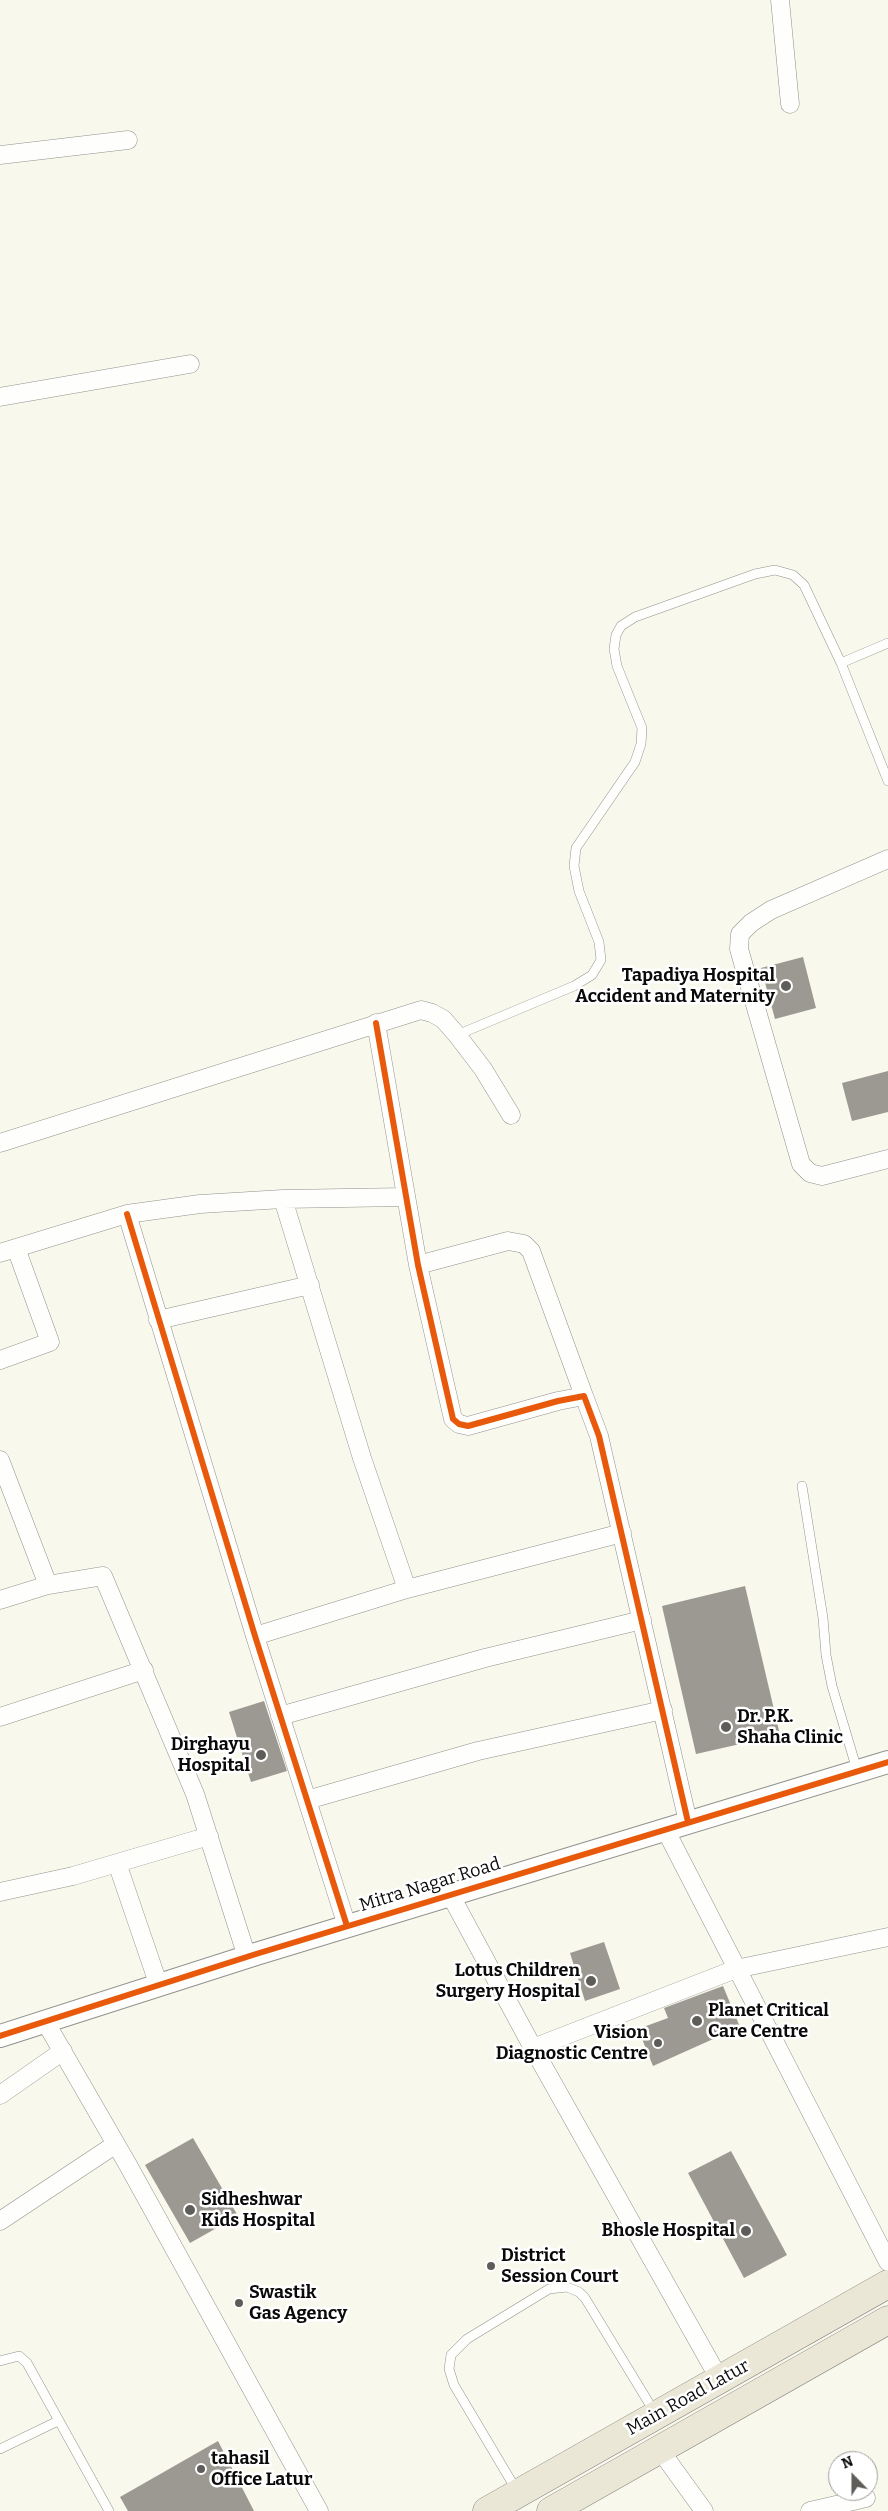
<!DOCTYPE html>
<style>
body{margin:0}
#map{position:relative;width:888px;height:2511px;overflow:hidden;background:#f9f8ed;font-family:Bitter,serif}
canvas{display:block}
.north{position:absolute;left:828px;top:2451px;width:50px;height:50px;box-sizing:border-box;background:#fff;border:1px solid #9d9d9d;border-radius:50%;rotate:338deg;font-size:14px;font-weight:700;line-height:20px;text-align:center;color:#0a0a0a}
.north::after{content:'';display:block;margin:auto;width:18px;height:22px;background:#5e5d59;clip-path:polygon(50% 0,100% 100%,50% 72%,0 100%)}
</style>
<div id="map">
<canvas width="888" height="2511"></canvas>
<div class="north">N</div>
</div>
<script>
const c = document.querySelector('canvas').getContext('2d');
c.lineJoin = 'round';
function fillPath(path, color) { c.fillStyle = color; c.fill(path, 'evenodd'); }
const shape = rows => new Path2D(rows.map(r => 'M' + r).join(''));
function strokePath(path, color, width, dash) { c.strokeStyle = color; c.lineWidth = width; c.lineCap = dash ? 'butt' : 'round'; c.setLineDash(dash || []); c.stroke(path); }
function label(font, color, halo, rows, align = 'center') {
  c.font = font + ' Bitter,serif'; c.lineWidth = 5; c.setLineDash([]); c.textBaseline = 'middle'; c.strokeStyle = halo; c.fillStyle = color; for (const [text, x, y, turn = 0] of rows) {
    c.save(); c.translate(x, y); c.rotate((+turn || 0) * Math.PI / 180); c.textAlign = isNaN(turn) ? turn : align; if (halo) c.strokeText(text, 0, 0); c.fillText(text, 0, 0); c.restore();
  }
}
const building = shape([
 [803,957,816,1008,775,1019,761,968],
 [888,1071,888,1112,852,1121,842,1083],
 [745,1586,780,1735,696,1754,662,1606],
 [264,1701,287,1771,251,1782,229,1712],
 [604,1942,620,1989,585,2001,570,1953],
 [723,1986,740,2027,653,2066,638,2029,668,2018,664,2008],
 [193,2138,238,2216,190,2243,145,2165],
 [731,2151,787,2255,744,2278,688,2173],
 [218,2441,254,2511,128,2511,120,2497]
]);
const service = shape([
 [841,663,888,643],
 [457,1035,574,986,592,975,601,960,599,942,579,891,574,866,576,848,635,762,641,744,642,728,617,666,614,649,616,635,621,626,635,617,755,574,775,570,793,575,804,585,841,663,888,781],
 [802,1486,823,1618,826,1655,832,1686,857,1770],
 [0,2361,19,2356,27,2363,109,2511],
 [0,2449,58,2421],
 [517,2491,454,2385,449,2369,451,2355,467,2339,549,2289,567,2287,579,2292,585,2298,655,2413]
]);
const minor = shape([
 [780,0,790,104],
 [0,155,128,140],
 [0,397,190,364],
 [888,859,771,910,751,923,740,934,739,949,801,1164,810,1173,822,1176,888,1159],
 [376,1023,418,1265,453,1419,459,1424,468,1426,558,1401,584,1396,599,1436,688,1822],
 [0,1143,421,1010,432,1013,443,1019,457,1035,483,1069,511,1115],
 [127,1214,255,1636,347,1926],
 [0,1253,127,1214,200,1204,283,1199,405,1197],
 [418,1265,508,1241,524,1244,531,1251,584,1396],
 [158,1320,310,1285],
 [0,1360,50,1342,16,1248],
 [0,1460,48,1585,103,1576,195,1794,247,1957],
 [407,1589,622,1533],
 [0,1600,48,1585],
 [255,1636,407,1589,362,1458,283,1199],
 [280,1716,485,1658,642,1620],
 [0,1717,144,1670],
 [307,1800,478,1751,663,1710],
 [665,1829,888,2262],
 [117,1863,159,1986],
 [0,1892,73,1876,209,1836],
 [451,1896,533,2048,720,2380],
 [46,2023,128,2165,319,2511],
 [533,2048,736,1969,888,1937],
 [0,2095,63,2051],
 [0,2221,116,2144],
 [660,2450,704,2511],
 [810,2511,866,2498]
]);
const tertiary = shape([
 [0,2036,256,1954,888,1762]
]);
const primary = shape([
 [487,2511,888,2284],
 [551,2511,888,2320]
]);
const cycleway = shape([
 [376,1023,418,1265,453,1419,459,1424,468,1426,558,1401,584,1396,599,1436,688,1822],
 [127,1214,255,1636,347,1926],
 [0,2036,256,1954,888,1762]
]);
const markers = [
 [786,986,6,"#5e5d59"],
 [726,1727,6,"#5e5d59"],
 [261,1755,6,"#5e5d59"],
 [591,1981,6,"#5e5d59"],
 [697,2021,6,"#5e5d59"],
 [658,2043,5,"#5e5d59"],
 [190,2210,6,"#5e5d59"],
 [746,2231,6,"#5e5d59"],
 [491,2266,5,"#5e5d59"],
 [239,2303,5,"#5e5d59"],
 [201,2469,5,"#5e5d59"]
];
const poiNames = [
 ["Tapadiya Hospital",775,976,"right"],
 ["Accident and Maternity",775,997,"right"],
 ["Dr. P.K.",737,1717],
 ["Shaha Clinic",737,1738],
 ["Dirghayu",250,1745,"right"],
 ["Hospital",250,1766,"right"],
 ["Lotus Children",580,1971,"right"],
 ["Surgery Hospital",580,1992,"right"],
 ["Planet Critical",708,2011],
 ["Care Centre",708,2032],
 ["Vision",648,2033,"right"],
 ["Diagnostic Centre",648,2054,"right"],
 ["Sidheshwar",201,2200],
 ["Kids Hospital",201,2221],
 ["Bhosle Hospital",735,2231,"right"],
 ["District",501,2256],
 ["Session Court",501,2277],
 ["Swastik",249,2293],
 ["Gas Agency",249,2314],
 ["tahasil",211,2459],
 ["Office Latur",211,2480]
];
const streetNames = [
 ["Mitra Nagar Road",430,1885,-17],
 ["Main Road Latur",688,2398,-29]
];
fillPath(building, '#9c9993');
strokePath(service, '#92918c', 10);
strokePath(minor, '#92918c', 19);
strokePath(tertiary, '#92918c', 24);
strokePath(primary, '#7f7e7a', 29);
strokePath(service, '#fefefc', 9);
strokePath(minor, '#fefefc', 18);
strokePath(tertiary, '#fefefc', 22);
strokePath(primary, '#ebe7d6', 28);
strokePath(cycleway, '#e8590c', 6);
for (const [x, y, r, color] of markers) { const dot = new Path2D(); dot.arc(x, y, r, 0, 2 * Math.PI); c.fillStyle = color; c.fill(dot); strokePath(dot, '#fff', 2); }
label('bold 18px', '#0a0a0a', '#fff', poiNames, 'left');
label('18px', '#0a0a0a', '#fff', streetNames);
</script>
